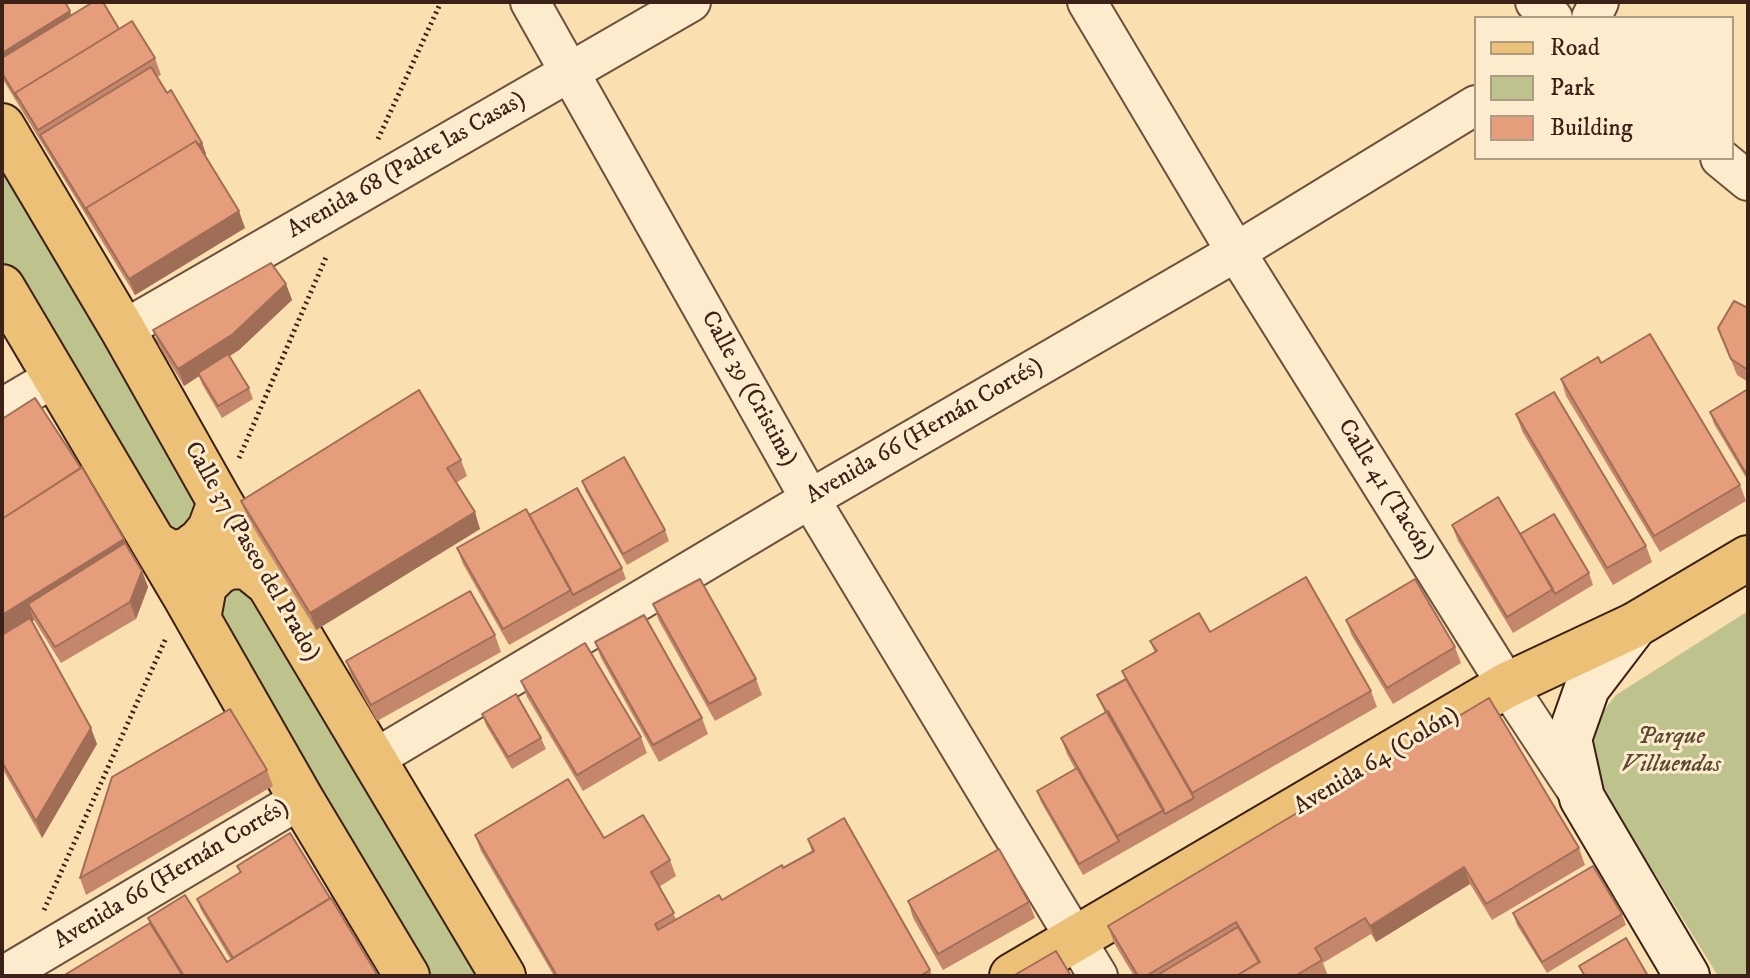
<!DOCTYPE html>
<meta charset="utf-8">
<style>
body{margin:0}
#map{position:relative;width:1750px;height:978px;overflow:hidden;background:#fae0b0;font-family:"IM FELL DW Pica",serif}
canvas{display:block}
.frame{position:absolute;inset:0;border:4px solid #3b2117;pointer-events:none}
.legend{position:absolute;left:1474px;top:16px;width:260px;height:144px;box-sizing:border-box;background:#fcebcc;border:2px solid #af9a84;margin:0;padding:10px 14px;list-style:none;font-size:24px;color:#3b2117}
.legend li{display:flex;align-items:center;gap:16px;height:40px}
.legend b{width:40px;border:2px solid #af9a84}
</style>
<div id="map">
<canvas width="1750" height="978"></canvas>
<div class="frame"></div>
<ul class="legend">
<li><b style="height:10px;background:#edc078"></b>Road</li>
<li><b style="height:22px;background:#bec28c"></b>Park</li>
<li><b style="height:22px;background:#e59d7c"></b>Building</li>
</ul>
</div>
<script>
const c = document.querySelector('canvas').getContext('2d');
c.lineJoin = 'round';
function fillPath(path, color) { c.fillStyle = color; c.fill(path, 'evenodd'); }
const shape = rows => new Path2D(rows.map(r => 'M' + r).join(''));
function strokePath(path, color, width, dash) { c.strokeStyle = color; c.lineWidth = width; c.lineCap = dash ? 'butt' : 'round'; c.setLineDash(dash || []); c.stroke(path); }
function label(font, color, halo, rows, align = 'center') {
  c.font = font + ' "IM FELL DW Pica",serif'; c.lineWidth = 6; c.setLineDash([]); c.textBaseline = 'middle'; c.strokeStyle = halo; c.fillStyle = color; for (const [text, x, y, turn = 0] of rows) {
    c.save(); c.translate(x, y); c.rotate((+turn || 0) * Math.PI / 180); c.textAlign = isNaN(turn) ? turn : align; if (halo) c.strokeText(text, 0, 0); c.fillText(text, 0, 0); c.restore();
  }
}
const green = shape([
 [2,167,207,510,195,532,166,538,2,259],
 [243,588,255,590,486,976,427,976,214,618,216,602,229,591],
 [1748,611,1748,976,1718,976,1599,783,1592,760,1593,736,1601,714,1616,695]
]);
const path = shape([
 [378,139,441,2],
 [239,458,327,255],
 [44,910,166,638]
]);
const street = shape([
 [530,2,810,499,1098,976],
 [1087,2,1236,252,1507,685,1577,791],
 [1535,2,1553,18],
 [1591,18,1599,2],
 [1720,158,1748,181],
 [123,330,691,2],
 [2,408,55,377],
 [374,759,810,499,1236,252,1476,105],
 [3,976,301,799]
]);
const secondary = shape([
 [1635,625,1587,688,1569,739,1582,798,1687,976]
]);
const primary = shape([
 [2,126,123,330,220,502,503,976],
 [2,287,185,596,301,799,407,976],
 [155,544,172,554,188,550,200,541,210,529,220,502],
 [198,619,204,586,218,572,230,566,248,567,269,584],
 [1012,976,1507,685,1635,625,1748,558]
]);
const wall = shape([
 [2,2,72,15,119,29,155,58,161,75,157,77,202,143,206,154,205,155,245,228,135,295,2,78],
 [286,284,292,300,239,350,229,356,249,388,253,399,222,418,202,384,199,376,184,386,159,346,153,330],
 [1748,308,1748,382,1737,375,1718,328],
 [1601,363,1740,485,1746,501,1660,552,1566,396,1561,379],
 [1748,389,1748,481,1714,424,1710,412],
 [1516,414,1646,546,1652,562,1613,585,1522,431],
 [2,419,124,539,142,571,148,587,136,619,61,663,34,620,31,622,97,744,42,838,2,768],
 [461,460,467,476,456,483,480,529,316,630,247,517,241,501],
 [582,481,665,530,669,541,627,565,586,492],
 [529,515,622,568,626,579,509,645,463,564,457,548],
 [1452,525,1520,534,1589,573,1593,585,1513,633,1458,541],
 [653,604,756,679,762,695,715,721,659,621],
 [1346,620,1455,647,1461,663,1393,704,1352,636],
 [1210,632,1371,691,1377,707,1083,875,1041,802,1037,791,1075,769,1067,754,1061,738,1105,713,1097,695,1125,679,1122,671,1155,653,1150,641],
 [495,635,501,652,377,721,352,677,346,661],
 [595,642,702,718,708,734,659,762,601,658],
 [521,681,641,737,647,753,583,791,527,697],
 [482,714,541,738,546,749,512,769,486,725],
 [267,770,273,786,86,895,80,878],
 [475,835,604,838,670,860,676,876,659,887,676,919,722,900,783,868,812,852,808,839,930,970,932,976,554,976,481,851],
 [1579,848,1585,865,1492,920,1470,884,1376,942,1371,934,1323,963,1328,976,1134,976,1114,943,1108,926],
 [237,866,378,976,63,976,150,923,148,918,227,962,231,960,201,910,197,899,240,873],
 [908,901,1029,902,1035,918,943,970,913,918],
 [1513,913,1622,914,1626,925,1547,973,1517,925]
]);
const shadedWall = shape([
 [70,11,74,22,2,63,2,53],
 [202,143,206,154,95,223],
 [239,211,245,228,135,295,129,279],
 [286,284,292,300,239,350,184,386,178,369],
 [475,512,480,529,316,630,310,613],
 [124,539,131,559,28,604,34,620,2,640,2,615],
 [142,571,148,587,136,619,130,602],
 [91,728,97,744,42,838,36,821],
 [1464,867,1470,884,1376,942,1370,926]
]);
const building = shape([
 [2,2,65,2,70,11,2,53,2,2],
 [93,2,103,2,119,29,15,93,17,98,2,73,2,58,93,2],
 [132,21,155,58,38,130,15,93,132,21],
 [151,67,167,93,171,90,202,143,198,145,196,141,86,208,88,213,40,135,151,67],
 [196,141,239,211,129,279,86,208,196,141],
 [271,263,286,284,233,334,178,369,153,330,271,263],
 [1734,301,1748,308,1748,370,1731,359,1718,328,1734,301],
 [1650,334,1740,485,1654,536,1561,379,1598,357,1601,363,1650,334],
 [228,354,249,388,218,406,198,373,228,354],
 [1748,389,1748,477,1710,412,1748,389],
 [419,390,461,460,447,468,475,512,310,613,241,501,419,390],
 [1554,392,1646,546,1607,568,1516,414,1554,392],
 [35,398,81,468,2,519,2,419,35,398],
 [624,457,665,530,623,554,582,481,624,457],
 [82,467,124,539,2,615,2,519,82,467],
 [577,488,622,568,573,595,529,515,577,488],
 [1498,497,1553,589,1507,617,1452,525,1498,497],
 [526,509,571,590,503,629,457,548,526,509],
 [1554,514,1589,573,1555,594,1520,534,1554,514],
 [125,543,142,571,130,602,55,647,28,604,125,543],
 [1306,577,1371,691,1192,793,1122,671,1157,651,1150,641,1199,613,1210,632,1306,577],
 [700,579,756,679,709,704,653,604,700,579],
 [1415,579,1455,647,1387,688,1346,620,1415,579],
 [470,591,495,635,371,705,346,661,470,591],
 [644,615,702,718,653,745,595,642,644,615],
 [30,618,91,728,36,821,2,762,2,635,30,618],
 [585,643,641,737,577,775,521,681,585,643],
 [1126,679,1194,798,1165,814,1097,695,1126,679],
 [516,694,541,738,508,757,482,714,516,694],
 [1489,698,1579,848,1486,904,1464,867,1370,926,1365,918,1315,948,1322,960,1295,976,1236,976,1260,962,1236,922,1146,976,1138,976,1108,926,1489,698],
 [230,709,267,770,80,878,112,777,230,709],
 [1108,711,1164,810,1117,836,1061,738,1108,711],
 [1077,768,1119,841,1079,864,1037,791,1077,768],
 [568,779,604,838,643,815,670,860,651,872,674,913,655,924,658,930,719,895,722,900,782,865,783,868,814,851,808,839,844,818,930,970,920,976,557,976,475,835,568,779],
 [290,833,330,898,233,958,197,899,241,872,237,866,290,833],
 [999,849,1029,902,938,954,908,901,999,849],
 [1593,866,1622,914,1542,962,1513,913,1593,866],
 [185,895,227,962,331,898,378,976,184,976,148,918,185,895],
 [150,923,183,976,63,976,150,923],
 [1238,927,1259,962,1236,976,1156,976,1238,927],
 [1626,938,1648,976,1585,976,1579,966,1626,938],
 [1056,951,1071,976,1013,976,1056,951]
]);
const streetNames = [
 ["Avenida 68 (Padre las Casas)",407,166,-30],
 ["Calle 39 (Cristina)",748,389,61],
 ["Avenida 66 (Hernán Cortés)",925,432,-30],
 ["Calle 41 (Tacón)",1385,490,58],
 ["Calle 37 (Paseo del Prado)",251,552,60],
 ["Avenida 64 (Colón)",1377,762,-31],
 ["Avenida 66 (Hernán Cortés)",172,875,-31]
];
const parkNames = [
 ["Parque",1671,738],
 ["Villuendas",1671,766]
];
fillPath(green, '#bec28c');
strokePath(street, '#6b513d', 42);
strokePath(secondary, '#3b2117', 48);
strokePath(primary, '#3b2117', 48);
strokePath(path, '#3b2117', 5, [2, 4]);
strokePath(street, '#fcebcc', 38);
strokePath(secondary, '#fcebcc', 44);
strokePath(primary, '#edc078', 44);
fillPath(wall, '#c5876b');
fillPath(shadedWall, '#a06e57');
fillPath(building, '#e59d7c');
strokePath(building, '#a06e57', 2);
label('24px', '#3b2117', '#fcebcc', streetNames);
label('italic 24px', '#5c4934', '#fcebcc', parkNames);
</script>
